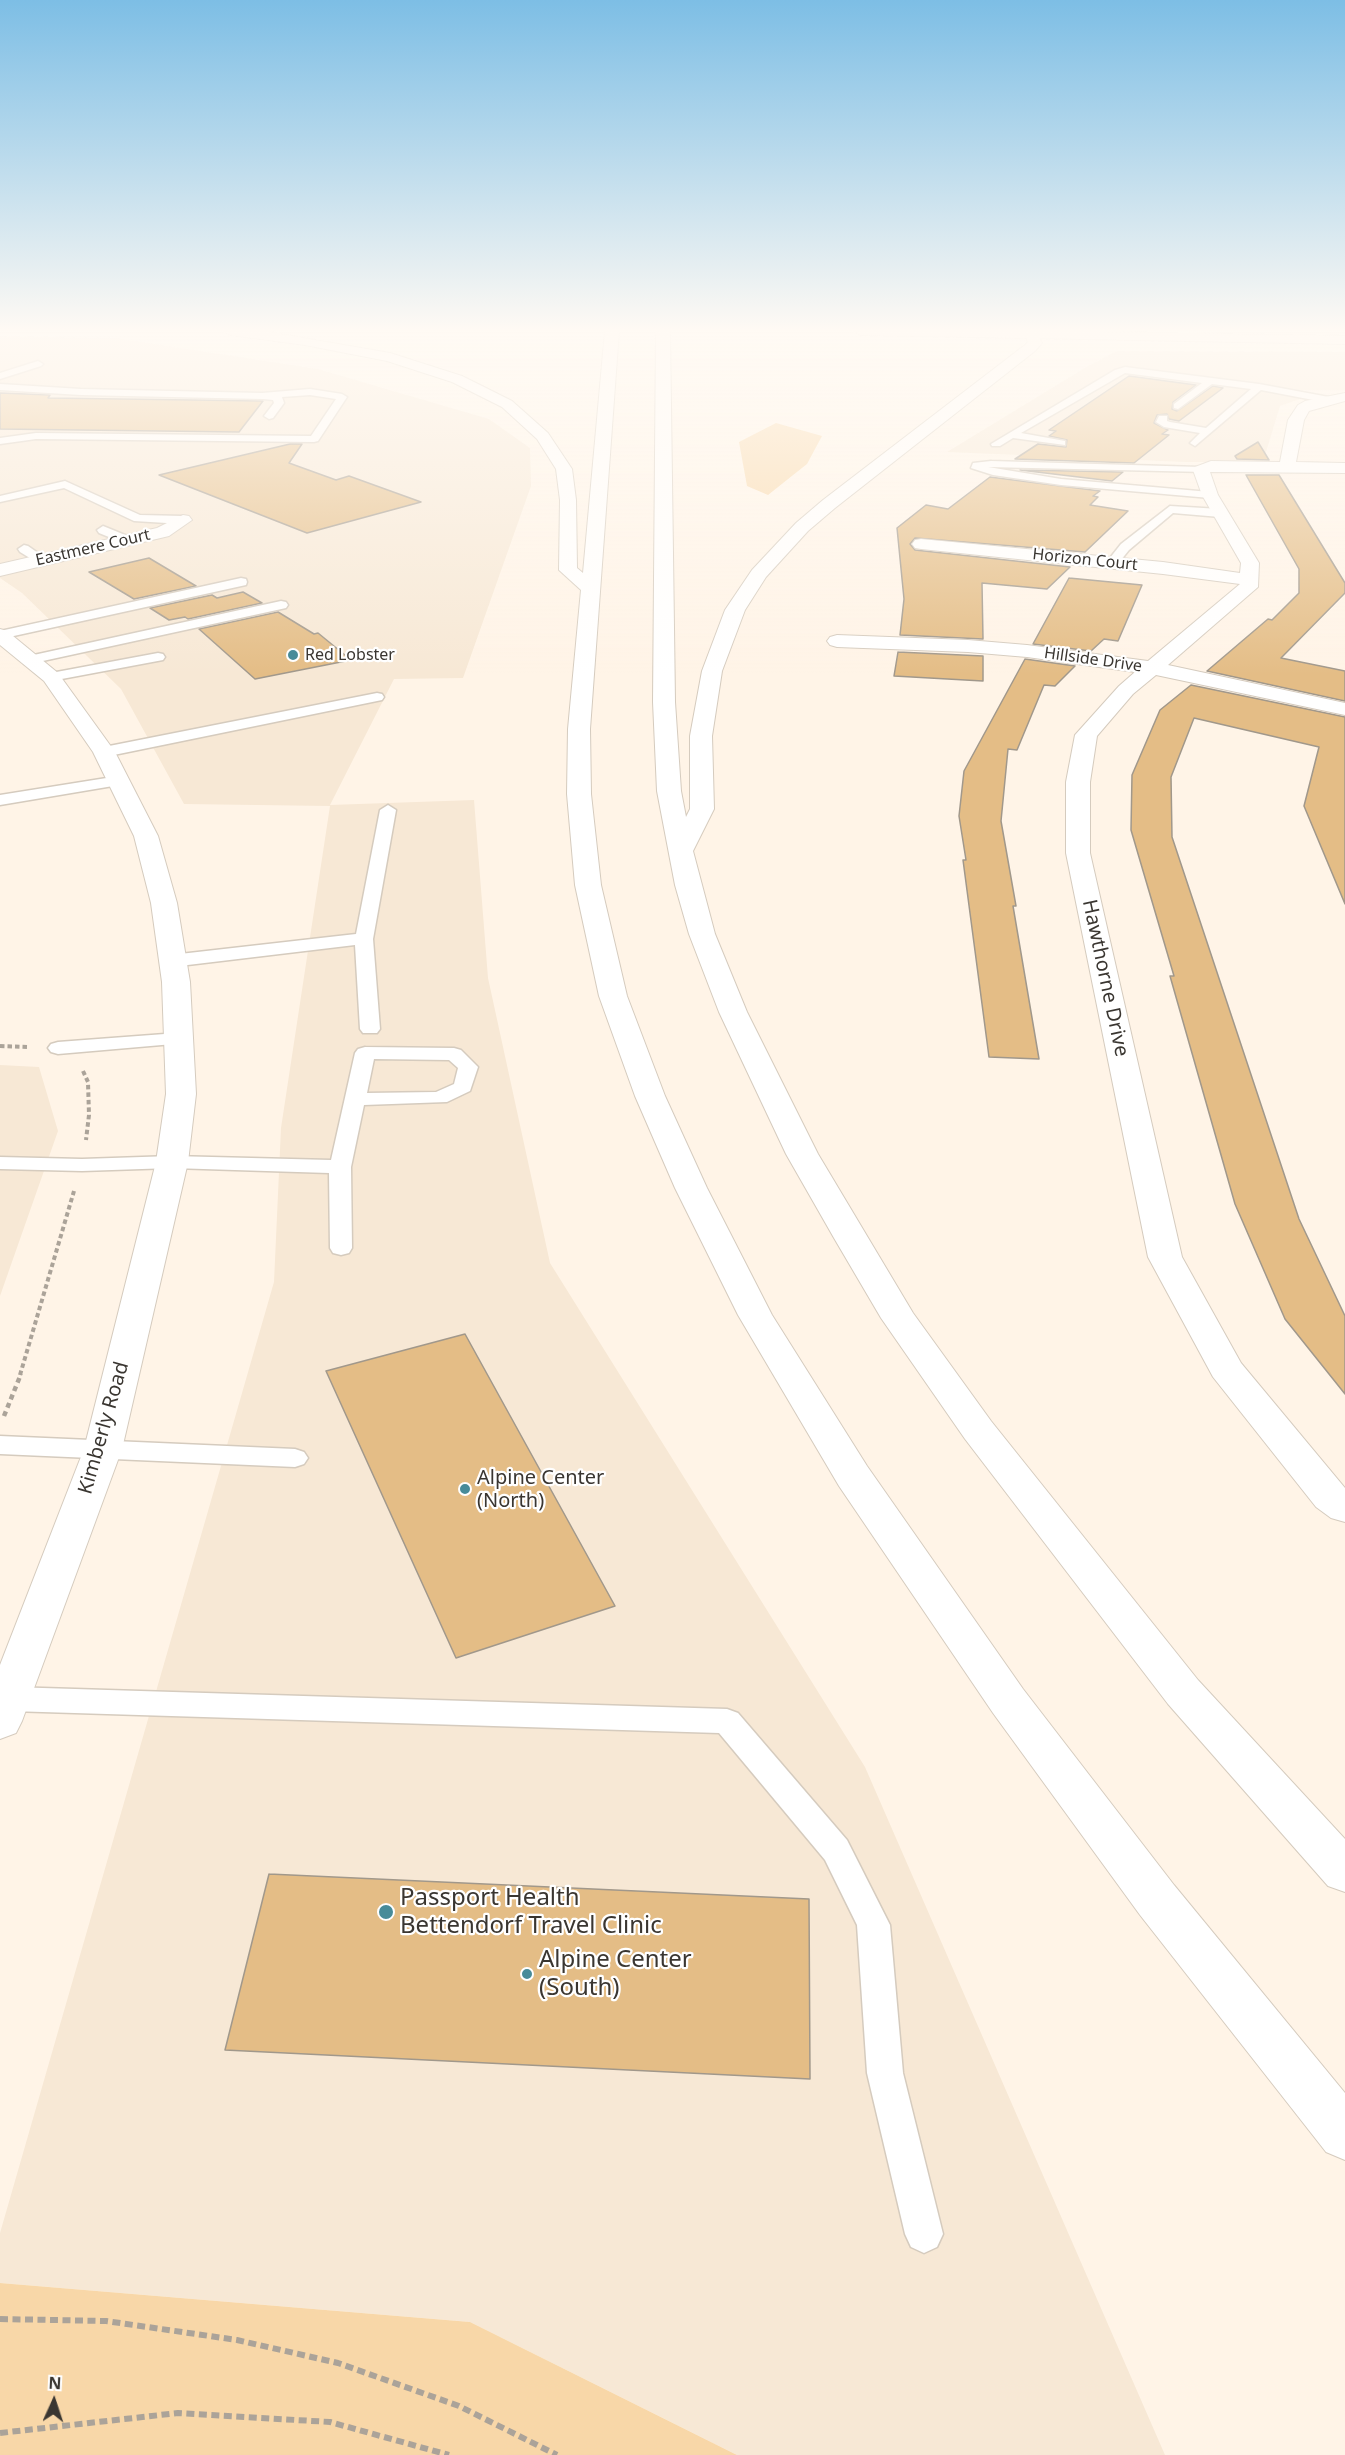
<!DOCTYPE html>
<style>
body{margin:0}
#map{position:relative;width:1345px;height:2455px;overflow:hidden;background:#fff4e7;font-family:"Noto Sans",sans-serif}
canvas{display:block}
.north{position:absolute;left:24px;top:2371px;width:60px;height:60px;-webkit-text-stroke:4px #fff;paint-order:stroke;rotate:3deg;font-size:16px;font-weight:700;line-height:24px;text-align:center;color:#3a3631}
.north::after{content:'';display:block;margin:auto;width:21px;height:27px;background:#3a3631;clip-path:polygon(50% 0,100% 100%,50% 72%,0 100%)}
</style>
<div id="map">
<canvas width="1345" height="2455"></canvas>
<div class="north">N</div>
</div>
<script>
const c = document.querySelector('canvas').getContext('2d');
c.lineJoin = 'round';
function fillPath(path, color) { c.fillStyle = color; c.fill(path, 'evenodd'); }
const shape = rows => new Path2D(rows.map(r => 'M' + r).join(''));
function strokePath(path, color, width, dash) { c.strokeStyle = color; c.lineWidth = width; c.lineCap = dash ? 'butt' : 'round'; c.setLineDash(dash || []); c.stroke(path); }
function label(font, color, halo, rows, align = 'center') {
  c.font = font + ' "Noto Sans",sans-serif'; c.lineWidth = 4.5; c.setLineDash([]); c.textBaseline = 'middle'; c.strokeStyle = halo; c.fillStyle = color; for (const [text, x, y, turn = 0] of rows) {
    c.save(); c.translate(x, y); c.rotate((+turn || 0) * Math.PI / 180); c.textAlign = isNaN(turn) ? turn : align; if (halo) c.strokeText(text, 0, 0); c.fillText(text, 0, 0); c.restore();
  }
}
const built = shape([
 [0,336,116,338,318,369,489,419,530,448,531,486,463,678,394,679,330,805,474,800,488,978,550,1263,865,1767,1165,2455,737,2455,470,2322,0,2283,0,2233,274,1282,281,1128,330,806,184,804,121,689,22,593,0,578],
 [1117,351,1345,352,1345,390,1286,390,1303,398,1280,406,1263,462,1186,462,947,452,1088,366],
 [0,1065,39,1067,58,1131,0,1296]
]);
const green = shape([
 [776,423,822,436,807,464,768,495,747,486,739,442],
 [0,2283,470,2322,737,2455,0,2455]
]);
const building = shape([
 [1129,376,1196,385,1173,402,1172,409,1177,411,1213,386,1223,388,1179,421,1169,419,1167,414,1157,415,1154,423,1168,430,1162,434,1169,435,1134,463,1015,459,1038,444,1066,447,1067,440,1049,436,1056,431,1049,430,1129,376],
 [0,393,50,395,48,398,263,401,239,432,0,429,0,393],
 [1258,442,1269,460,1237,459,1235,456,1258,442],
 [290,444,302,444,289,463,336,480,349,476,421,502,307,533,159,475,290,444],
 [1020,470,1123,472,1112,481,1020,470],
 [1246,475,1279,475,1345,583,1345,593,1281,658,1345,671,1345,701,1207,671,1268,619,1272,620,1299,593,1299,569,1246,475],
 [990,477,1100,491,1093,496,1098,497,1090,505,1128,511,1085,552,915,538,910,544,915,550,1070,567,1047,589,982,583,983,639,900,635,904,599,897,528,926,505,948,509,990,477],
 [149,558,196,586,134,599,89,572,149,558],
 [1069,578,1142,585,1118,641,1104,639,1091,651,1033,644,1069,578],
 [243,592,262,603,188,619,185,617,169,620,150,608,212,595,217,598,243,592],
 [278,612,314,634,318,633,351,660,255,679,199,629,278,612],
 [898,652,983,656,983,681,894,676,898,652],
 [1025,659,1075,666,1055,686,1044,685,1017,750,1008,749,1001,821,1016,906,1013,906,1039,1059,989,1057,963,860,966,860,959,816,964,771,1025,659],
 [1191,685,1345,717,1345,904,1304,806,1319,747,1194,718,1171,777,1172,837,1299,1219,1345,1316,1345,1394,1285,1319,1235,1204,1170,976,1174,976,1131,830,1132,775,1160,710,1191,685],
 [465,1334,615,1606,456,1658,326,1371,465,1334],
 [269,1874,809,1899,810,2079,225,2050,269,1874]
]);
const pathFar2 = shape([
 [0,1046,29,1047],
 [83,1071,88,1082,89,1115,86,1140],
 [20,1375,74,1191]
]);
const pathFar1 = shape([
 [4,1416,21,1374]
]);
const path = shape([
 [0,2319,106,2321,237,2340,338,2363,459,2406,557,2455],
 [0,2433,178,2413,330,2422,449,2455]
]);
const service = shape([
 [38,361,43,364,41,366,0,379,0,373,38,361],
 [1125,367,1259,384,1329,397,1334,400,1329,403,1261,390,1195,446,1190,443,1200,433,1164,427,1156,422,1159,416,1167,416,1167,421,1170,422,1206,428,1251,389,1212,384,1178,409,1174,408,1174,404,1202,383,1125,373,1021,433,1065,441,1065,445,1013,438,1000,446,992,446,991,444,1115,370,1125,367],
 [0,384,81,389,262,393,310,389,342,394,347,397,318,441,314,442,36,439,0,444,0,438,36,433,311,436,336,399,310,395,282,397,284,403,273,418,269,419,264,416,274,403,273,400,263,399,81,395,0,390,0,384],
 [991,461,1201,467,1205,468,1205,472,988,467,1061,479,1210,492,1216,495,1210,498,1061,485,993,475,971,468,973,463,991,461],
 [65,481,140,515,183,516,189,520,183,524,134,521,64,488,0,502,0,496,65,481],
 [1170,506,1220,509,1226,513,1220,517,1173,513,1129,550,1116,566,1108,566,1106,563,1121,544,1170,506],
 [103,526,130,537,132,540,126,544,99,533,97,530,103,526],
 [24,545,28,546,48,560,42,564,38,563,20,552,18,549,24,545],
 [241,578,246,579,247,582,246,585,0,639,0,631,241,578],
 [281,601,286,602,288,605,286,608,29,664,22,660,29,656,281,601],
 [158,653,163,654,165,657,163,660,51,681,44,677,51,673,158,653],
 [377,693,382,694,384,697,382,700,104,757,96,752,104,747,377,693],
 [119,776,127,781,125,784,0,805,0,795,119,776],
 [388,805,396,810,373,939,380,1029,377,1033,363,1033,360,1029,355,945,171,967,164,965,162,961,164,957,171,955,356,934,380,810,388,805],
 [178,1033,185,1035,188,1039,185,1043,58,1054,51,1052,48,1048,51,1044,58,1042,178,1033],
 [365,1047,454,1048,461,1050,478,1067,470,1091,447,1102,364,1105,351,1167,352,1248,349,1253,341,1255,333,1253,330,1248,329,1173,172,1168,82,1171,0,1169,0,1157,82,1159,172,1156,331,1160,355,1053,358,1049,365,1047],
 [374,1059,449,1060,458,1068,454,1084,436,1092,367,1093,374,1059],
 [0,1436,295,1449,304,1452,308,1458,304,1464,295,1467,0,1454,0,1436],
 [10,1687,727,1709,738,1713,847,1840,890,1925,903,2073,943,2234,937,2247,924,2253,911,2247,905,2234,867,2073,857,1925,825,1860,719,1733,10,1711,0,1707,0,1691,10,1687]
]);
const minor = shape([
 [1345,393,1345,401,1309,411,1304,420,1296,462,1345,463,1345,473,1210,472,1218,495,1259,563,1258,587,1168,665,1345,703,1345,715,1156,675,1133,694,1097,736,1090,782,1090,853,1182,1257,1241,1363,1345,1488,1345,1522,1331,1518,1316,1507,1213,1377,1148,1257,1066,853,1066,782,1075,735,1119,686,1135,672,1027,657,968,652,837,647,830,645,827,641,830,637,837,635,968,640,1027,645,1148,661,1240,584,1163,574,921,549,915,548,912,544,915,540,921,539,1163,562,1240,573,1241,563,1202,495,1193,470,1195,467,1211,461,1280,462,1288,420,1298,405,1305,401,1345,393],
 [183,515,189,516,192,520,169,536,0,576,0,564,157,528,183,515]
]);
const secondary = shape([
 [1025,331,1345,336,1345,344,1030,338,1025,337,1023,334,1025,331],
 [0,629,7,631,58,673,115,752,158,836,177,903,190,982,196,1094,188,1162,122,1449,22,1721,16,1733,0,1739,0,1665,84,1449,156,1162,166,1094,162,982,151,903,134,836,93,752,44,681,0,645,0,629]
]);
const primary = shape([
 [854,331,1035,331,1037,334,1030,338,860,335,854,331]
]);
const motorway = shape([
 [224,331,263,331,390,353,462,376,512,401,548,433,572,469,576,500,577,568,583,573,605,331,619,331,590,729,591,794,601,885,627,996,665,1096,707,1188,772,1315,867,1466,1023,1689,1174,1885,1345,2093,1345,2160,1326,2152,1140,1915,993,1713,839,1486,738,1315,675,1188,635,1096,599,996,575,885,567,794,568,729,581,590,559,570,560,500,556,469,537,439,502,407,452,382,387,361,305,345,230,335,224,331],
 [656,331,670,331,675,702,681,791,686,817,690,809,690,736,702,671,725,610,752,570,796,523,823,500,1025,345,1028,342,1023,331,1036,331,1042,343,1035,351,835,508,808,531,766,577,745,610,722,671,712,736,714,809,693,851,715,934,747,1012,818,1154,913,1313,991,1421,1198,1680,1345,1839,1345,1892,1328,1886,1168,1704,965,1439,881,1318,834,1238,786,1154,719,1012,689,934,675,885,657,791,653,702,656,331]
]);
const markers = [
 [293,655,6,"#478b99"],
 [465,1489,6,"#478b99"],
 [386,1912,8,"#478b99"],
 [527,1974,6,"#478b99"]
];
const farStreetnames = [
 ["Eastmere Court",93,548,-13],
 ["Horizon Court",1085,560,6],
 ["Hillside Drive",1093,660,8]
];
const farPoinames = [
 ["Red Lobster",305,655]
];
const streetNames = [
 ["Hawthorne Drive",1105,978,78],
 ["Kimberly Road",104,1428,-74]
];
const poiNames = [
 ["Alpine Center",477,1478],
 ["(North)",477,1501]
];
const nearPoinames = [
 ["Passport Health",400,1898],
 ["Bettendorf Travel Clinic",400,1926],
 ["Alpine Center",539,1960],
 ["(South)",539,1988]
];
fillPath(built, '#f7e8d5');
fillPath(green, '#f8d7a8');
fillPath(building, '#e4bd86');
strokePath(building, '#a1988b', 1.5);
strokePath(service, '#d5cbbe', 3);
strokePath(minor, '#d5cbbe', 2);
strokePath(secondary, '#d5cbbe', 2);
strokePath(primary, '#d5cbbe', 2);
strokePath(motorway, '#d5cbbe', 2);
strokePath(pathFar2, '#aba399', 4, [4.5, 3]);
strokePath(pathFar1, '#aba399', 4.5, [5, 4]);
strokePath(path, '#aba399', 6, [8, 4.5]);
fillPath(service, '#fff');
fillPath(minor, '#fff');
fillPath(secondary, '#fff');
fillPath(primary, '#fff');
fillPath(motorway, '#fff');
const sky = c.createLinearGradient(0, 0, 0, 675);
sky.addColorStop(0, '#7dbee5');
sky.addColorStop(0.49, '#fffaf4');
sky.addColorStop(1, '#fffaf400');
c.fillStyle = sky;
c.fillRect(0, 0, 1345, 675);
for (const [x, y, r, color] of markers) { const dot = new Path2D(); dot.arc(x, y, r, 0, 2 * Math.PI); c.fillStyle = color; c.fill(dot); strokePath(dot, '#fff', 2); }
label('16px', '#3a3631', '#fff', farStreetnames);
label('16px', '#3a3631', '#fff', farPoinames, 'left');
label('20px', '#3a3631', '#fff', streetNames);
label('20px', '#3a3631', '#fff', poiNames, 'left');
label('24px', '#3a3631', '#fff', nearPoinames, 'left');
</script>
